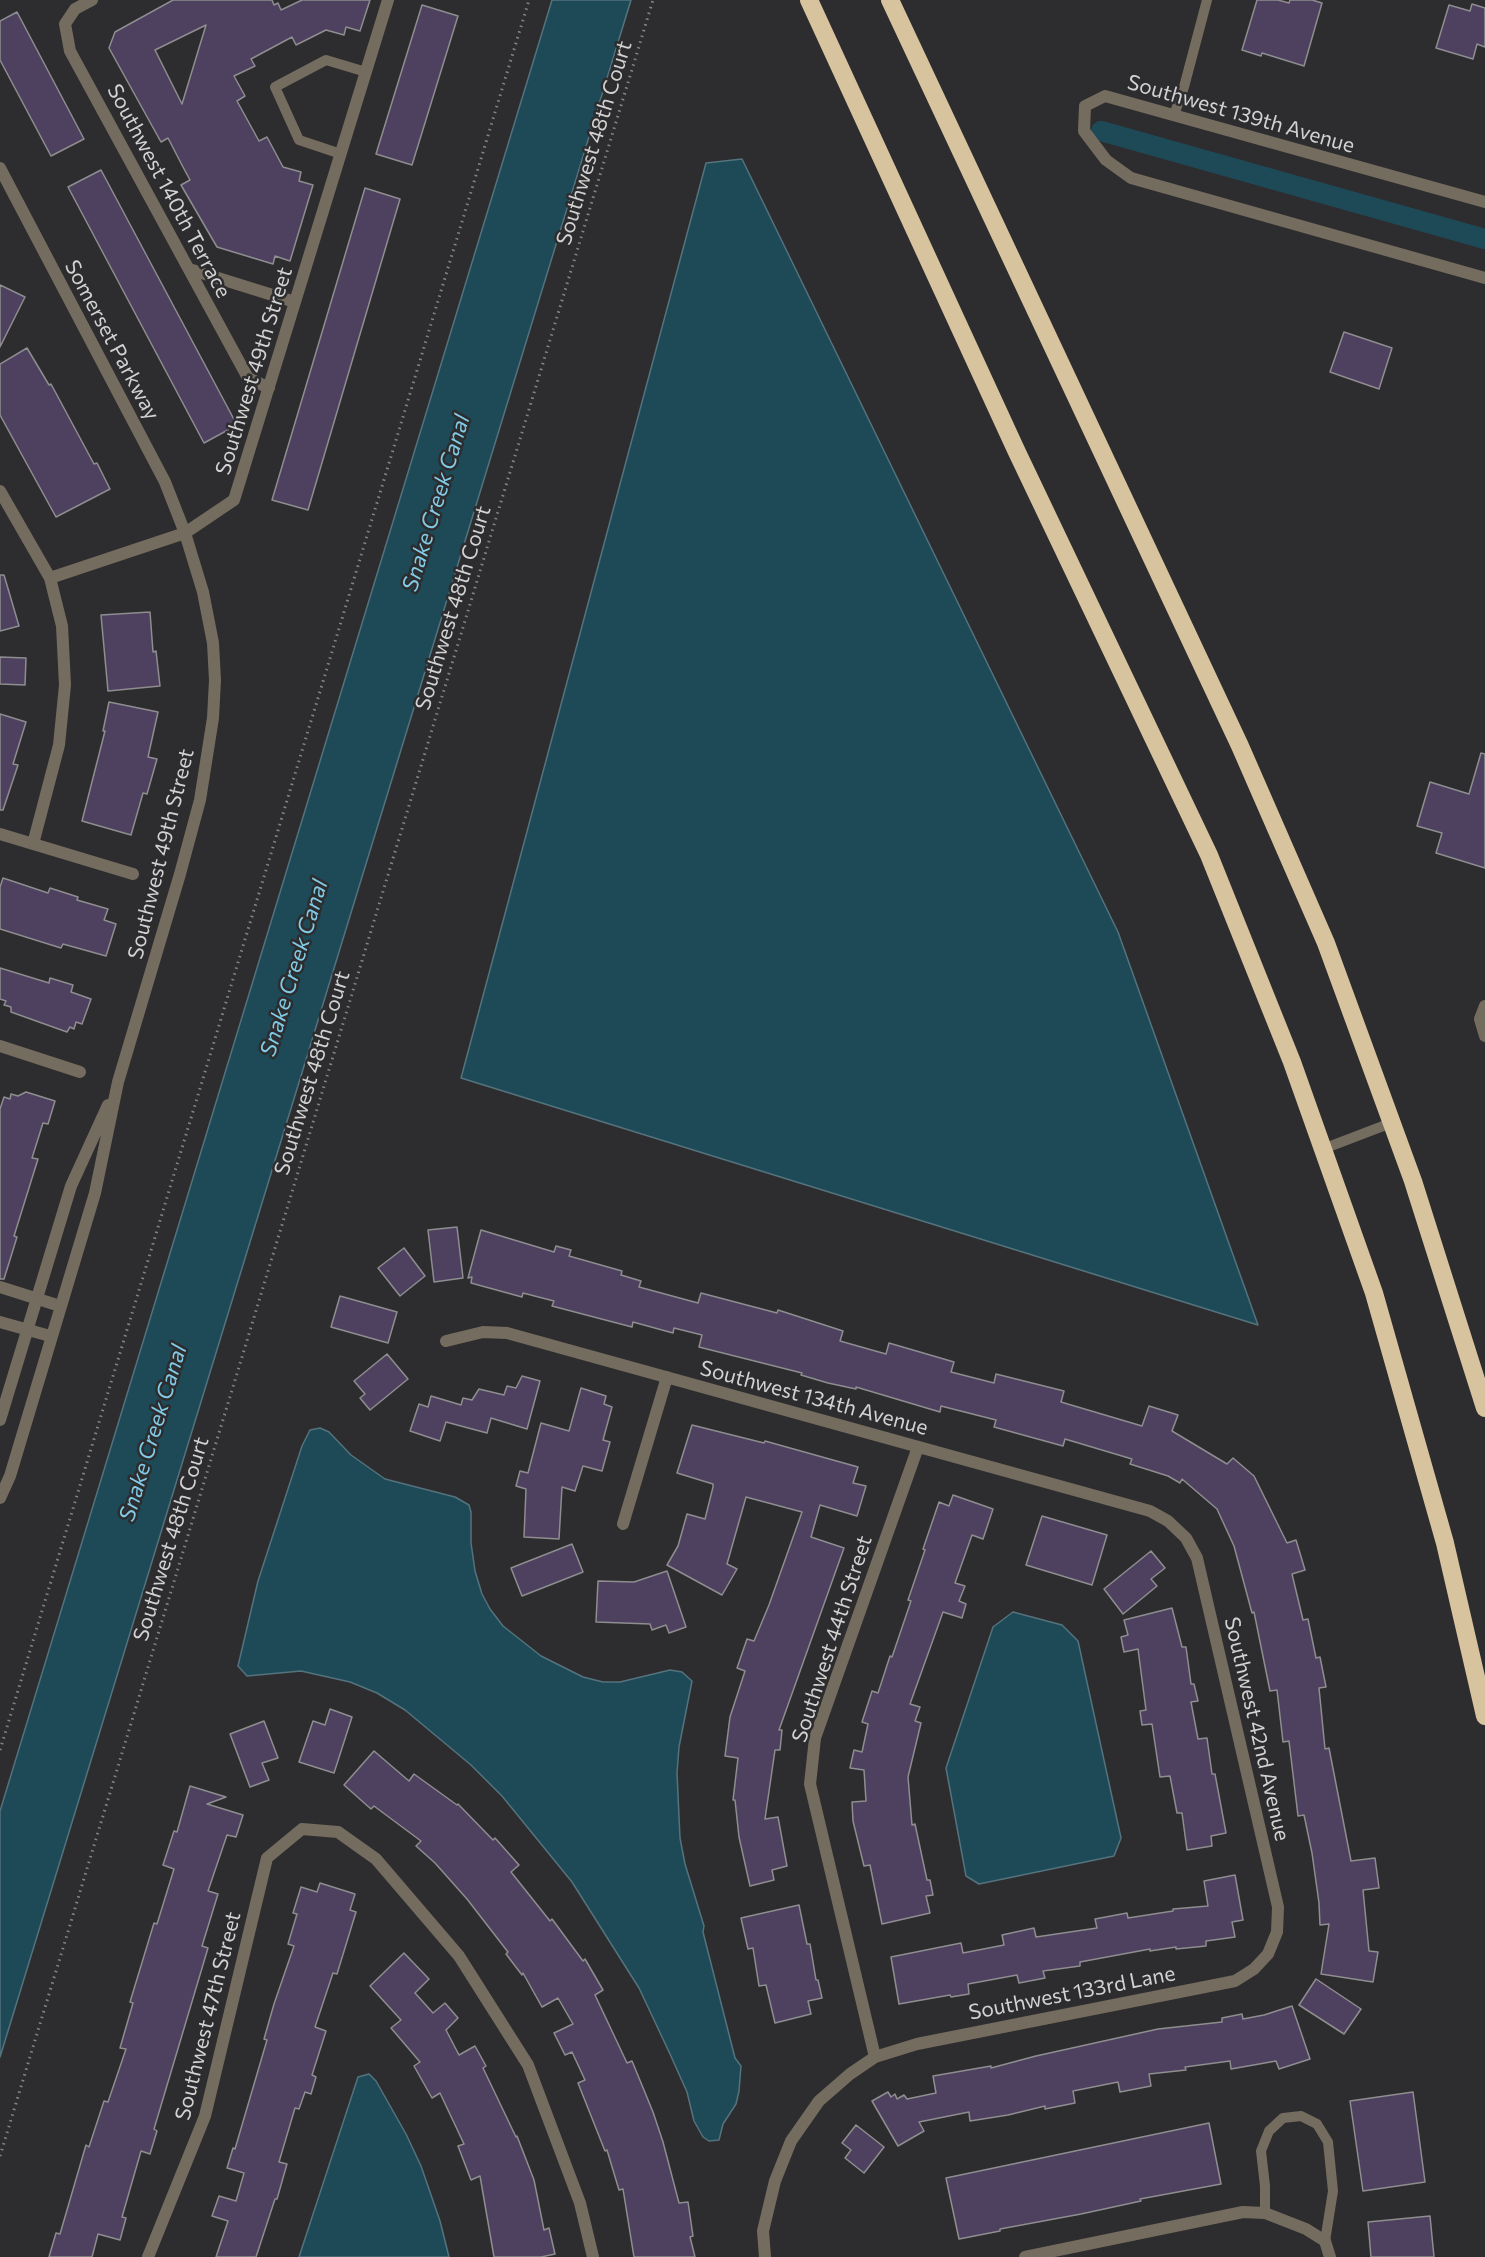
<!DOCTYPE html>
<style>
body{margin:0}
canvas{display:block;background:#2d2c2e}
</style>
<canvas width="1485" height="2257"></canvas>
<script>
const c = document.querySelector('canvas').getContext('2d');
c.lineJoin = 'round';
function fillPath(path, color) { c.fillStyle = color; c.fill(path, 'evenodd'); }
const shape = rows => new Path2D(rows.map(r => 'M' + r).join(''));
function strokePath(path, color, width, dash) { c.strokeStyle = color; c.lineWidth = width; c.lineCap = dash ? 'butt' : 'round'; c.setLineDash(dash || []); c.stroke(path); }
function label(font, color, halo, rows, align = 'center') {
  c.font = font + ' Commissioner,sans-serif'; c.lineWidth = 5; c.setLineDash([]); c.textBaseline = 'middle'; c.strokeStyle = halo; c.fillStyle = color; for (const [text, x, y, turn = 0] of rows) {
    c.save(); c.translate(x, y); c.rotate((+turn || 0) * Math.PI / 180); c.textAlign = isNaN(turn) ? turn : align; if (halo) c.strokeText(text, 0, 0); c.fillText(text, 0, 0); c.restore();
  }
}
const water = shape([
 [552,0,631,0,0,2057,0,1811,552,0],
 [742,159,1118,932,1258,1325,461,1078,706,163,742,159],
 [320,1428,329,1432,351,1455,385,1479,455,1497,469,1505,471,1512,471,1543,475,1571,482,1594,490,1609,503,1626,541,1656,583,1677,603,1682,620,1682,670,1670,682,1672,692,1681,679,1747,677,1773,680,1838,685,1864,704,1926,703,1932,735,2058,741,2066,739,2091,736,2104,723,2124,719,2140,709,2141,703,2137,694,2121,687,2092,670,2054,639,1988,572,1882,502,1796,471,1765,405,1710,377,1693,350,1682,301,1671,247,1676,238,1666,258,1581,302,1446,310,1430,320,1428],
 [1013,1612,1062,1625,1078,1641,1121,1838,1114,1856,979,1884,966,1876,946,1768,993,1627,1013,1612],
 [369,2074,376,2081,406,2134,421,2166,440,2221,449,2257,299,2257,358,2077,369,2074]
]);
const canal = shape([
 [1101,131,1485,239]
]);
const building = shape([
 [173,0,272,0,274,5,278,3,281,10,302,0,370,0,360,31,346,27,344,35,326,30,296,45,292,37,251,59,255,66,234,76,245,96,237,101,259,141,267,137,283,167,301,172,299,181,313,185,290,261,275,256,273,264,217,247,181,185,190,180,183,167,168,138,161,142,109,48,115,32,173,0],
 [206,25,182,104,155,50,206,25],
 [1257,0,1278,0,1289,3,1290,0,1312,0,1322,3,1304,66,1262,53,1261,56,1242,50,1257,0],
 [1472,4,1485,8,1485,47,1477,44,1473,59,1436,48,1449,5,1470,11,1472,4],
 [422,5,458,16,412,165,376,154,422,5],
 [17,12,84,139,51,156,0,60,0,21,17,12],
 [101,170,237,425,204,443,68,187,101,170],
 [365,188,400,199,308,510,272,500,365,188],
 [0,285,25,297,0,347,0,285],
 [1344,332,1392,348,1379,389,1330,372,1344,332],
 [27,348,49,385,51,384,94,464,97,463,110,489,56,517,0,415,0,364,27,348],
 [0,575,4,575,19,626,0,631,0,575],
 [150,612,153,652,156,651,160,686,108,691,101,615,150,612],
 [0,657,26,658,25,685,0,684,0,657],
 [109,702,158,712,148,757,157,759,147,794,143,793,131,835,82,821,105,731,103,731,109,702],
 [0,714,26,722,13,764,18,765,3,810,0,810,0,714],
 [1481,753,1485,754,1485,868,1436,853,1442,833,1417,826,1430,782,1469,794,1481,753],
 [3,878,48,893,50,888,78,897,77,900,108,909,104,920,116,924,106,956,63,944,61,948,0,929,0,887,3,878],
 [0,968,49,983,50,978,73,985,71,992,91,999,82,1024,76,1022,74,1029,70,1027,67,1032,11,1012,11,1007,4,1005,6,1001,0,999,0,968],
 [26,1092,55,1101,48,1124,43,1123,32,1158,38,1159,14,1236,17,1237,4,1279,0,1279,0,1109,4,1097,10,1099,11,1094,18,1096,26,1092],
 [457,1227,463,1278,434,1282,428,1230,457,1227],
 [481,1230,554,1252,556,1246,571,1250,569,1256,622,1271,621,1275,641,1281,639,1287,698,1303,701,1293,777,1313,778,1310,843,1331,840,1341,886,1354,889,1343,954,1362,951,1372,994,1383,996,1374,1064,1391,1061,1402,1142,1426,1149,1406,1178,1415,1172,1431,1227,1464,1233,1458,1254,1476,1287,1543,1296,1540,1305,1570,1292,1574,1303,1620,1308,1619,1316,1658,1320,1657,1326,1687,1319,1688,1325,1749,1329,1748,1351,1861,1375,1858,1379,1888,1363,1890,1369,1951,1378,1952,1373,1982,1321,1974,1329,1924,1320,1925,1319,1903,1312,1853,1304,1815,1298,1816,1289,1741,1283,1742,1277,1690,1270,1691,1254,1612,1252,1613,1234,1546,1217,1509,1182,1479,1180,1483,1168,1476,1130,1464,1132,1459,1065,1439,1063,1446,994,1427,996,1420,941,1406,940,1412,856,1387,856,1389,828,1383,801,1375,802,1373,699,1347,702,1335,674,1328,673,1333,633,1322,632,1327,552,1306,554,1301,523,1293,522,1297,471,1283,472,1277,468,1278,481,1230],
 [404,1248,425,1276,400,1296,378,1268,404,1248],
 [340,1296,397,1312,388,1343,331,1327,340,1296],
 [387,1354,408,1379,370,1410,360,1398,365,1394,354,1381,387,1354],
 [522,1376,540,1381,527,1429,491,1418,487,1433,446,1422,440,1441,410,1431,419,1404,428,1407,431,1396,461,1405,463,1398,472,1400,479,1389,504,1395,507,1386,516,1388,522,1376],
 [581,1388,606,1396,604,1404,612,1407,603,1440,610,1442,602,1471,583,1466,575,1491,562,1487,559,1539,524,1537,526,1489,516,1486,520,1471,528,1473,541,1423,569,1431,581,1388],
 [692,1425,764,1443,765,1441,858,1467,853,1483,866,1486,857,1516,820,1505,811,1537,844,1548,779,1730,782,1730,780,1750,775,1750,765,1819,778,1817,787,1866,772,1870,774,1880,750,1886,739,1837,735,1800,733,1800,738,1758,725,1756,730,1717,745,1671,737,1668,747,1639,754,1641,769,1605,802,1512,746,1497,727,1564,737,1569,722,1595,667,1565,678,1546,687,1514,705,1519,713,1487,713,1484,677,1473,692,1425],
 [953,1495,993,1509,983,1539,972,1535,955,1583,965,1586,959,1601,966,1604,962,1618,943,1612,910,1704,920,1707,915,1721,921,1723,908,1777,912,1825,915,1824,927,1880,930,1880,933,1895,926,1896,930,1913,882,1924,870,1865,864,1866,853,1821,852,1802,866,1801,864,1770,850,1768,854,1750,862,1752,868,1724,862,1722,872,1691,878,1693,890,1656,892,1657,911,1601,908,1600,925,1550,923,1549,939,1502,949,1506,953,1495],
 [1042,1516,1107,1535,1092,1585,1026,1565,1042,1516],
 [572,1544,583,1572,522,1596,511,1568,572,1544],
 [1151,1551,1165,1568,1151,1579,1157,1586,1123,1614,1104,1589,1151,1551],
 [667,1571,686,1627,669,1633,666,1625,652,1630,650,1624,596,1622,598,1581,634,1582,667,1571],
 [1172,1608,1182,1647,1186,1647,1191,1684,1194,1684,1198,1701,1191,1702,1198,1739,1207,1738,1212,1774,1215,1774,1226,1833,1211,1836,1212,1846,1187,1850,1182,1813,1177,1813,1170,1776,1160,1777,1152,1724,1142,1725,1140,1711,1146,1710,1138,1649,1124,1652,1121,1637,1128,1635,1124,1620,1172,1608],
 [330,1709,352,1717,334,1773,299,1762,313,1721,325,1725,330,1709],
 [264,1721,278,1758,262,1763,269,1780,250,1787,230,1734,264,1721],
 [374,1751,409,1781,414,1774,457,1805,458,1804,493,1840,495,1838,519,1865,511,1872,550,1921,552,1919,583,1961,585,1959,603,1990,595,1995,627,2063,632,2061,653,2112,663,2142,679,2203,688,2202,693,2236,690,2237,695,2257,634,2257,623,2189,619,2190,607,2150,605,2151,578,2083,585,2080,572,2052,565,2055,554,2033,573,2024,558,1998,542,2007,523,1973,522,1975,506,1954,508,1952,467,1899,435,1863,416,1846,421,1841,374,1806,371,1809,344,1785,374,1751],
 [190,1786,226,1797,207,1804,243,1815,236,1837,227,1835,208,1891,218,1894,202,1946,208,1948,154,2129,157,2131,150,2154,141,2151,122,2217,126,2218,120,2240,98,2234,92,2257,49,2257,56,2233,60,2234,86,2145,89,2147,104,2101,108,2102,126,2049,120,2048,133,2003,130,2002,154,1923,157,1924,174,1869,163,1865,174,1831,177,1832,190,1786],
 [1235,1875,1243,1920,1232,1922,1235,1937,1206,1941,1206,1946,1176,1949,1176,1947,1150,1951,1150,1949,1080,1962,1080,1966,1043,1971,1045,1978,1019,1983,1017,1975,968,1984,969,1994,951,1997,950,1995,899,2004,891,1957,961,1943,963,1953,1004,1945,1002,1935,1034,1928,1036,1937,1097,1928,1095,1919,1127,1913,1128,1918,1173,1911,1173,1909,1208,1906,1204,1881,1235,1875],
 [320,1883,355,1894,350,1910,356,1912,337,1974,333,1973,315,2027,326,2031,312,2075,316,2077,311,2094,305,2092,299,2109,295,2108,279,2162,287,2164,277,2199,275,2199,256,2257,216,2257,228,2221,212,2216,219,2196,236,2201,244,2173,227,2168,233,2148,235,2149,267,2040,264,2039,274,2004,294,1946,288,1944,297,1914,293,1913,301,1887,317,1892,320,1883],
 [799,1905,807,1944,810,1944,816,1980,818,1980,822,1998,808,2001,811,2014,775,2023,766,1985,759,1986,753,1948,748,1949,741,1918,799,1905],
 [404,1953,429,1979,415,1993,433,2013,445,2003,458,2018,446,2030,459,2055,475,2046,486,2066,483,2068,516,2137,517,2136,534,2180,544,2230,549,2228,555,2254,541,2257,494,2257,480,2176,471,2180,458,2146,464,2144,440,2093,432,2098,414,2066,420,2062,391,2028,401,2020,370,1986,404,1953],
 [1316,1979,1361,2009,1344,2034,1299,2005,1316,1979],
 [1292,2006,1310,2059,1279,2069,1276,2061,1231,2069,1230,2061,1185,2067,1186,2070,1149,2074,1151,2086,1120,2092,1118,2082,1073,2091,1075,2103,1045,2109,1045,2106,1008,2115,970,2121,969,2112,919,2122,924,2131,898,2146,872,2101,888,2092,891,2097,895,2094,897,2099,904,2095,907,2099,936,2093,933,2076,991,2066,991,2068,1036,2056,1158,2029,1222,2022,1222,2018,1242,2014,1243,2019,1264,2015,1292,2006],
 [1413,2092,1425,2182,1363,2191,1350,2101,1413,2092],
 [1209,2123,1221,2184,1140,2199,1141,2201,1081,2214,1000,2229,1000,2231,959,2239,946,2178,1209,2123],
 [856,2125,884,2147,864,2173,845,2158,851,2150,842,2143,856,2125],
 [1430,2216,1434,2257,1371,2257,1368,2222,1430,2216]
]);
const path = shape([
 [0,1750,529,0],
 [0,2156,653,0]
]);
const service = shape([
 [1174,115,1184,87,1207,0],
 [341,154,299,140,275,87,326,60,366,72],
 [1323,1149,1391,1123],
 [1265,2213,1265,2186,1261,2151,1269,2131,1283,2118,1301,2116,1317,2124,1328,2142,1333,2191,1325,2241]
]);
const minor = shape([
 [92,0,75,9,65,24,70,51,248,378,269,388],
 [0,168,165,482,185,533,203,592,213,643,215,680,213,718,200,800,180,874,118,1082,95,1193,10,1476,0,1498],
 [1485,202,1105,96,1085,106,1084,131,1106,160,1131,178,1485,278],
 [189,269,295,302],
 [0,491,50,578,62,626,65,685,59,745,33,844],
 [50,578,185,533,234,500,388,0],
 [0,834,133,874],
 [1485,1006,1480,1019,1485,1036],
 [0,1046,80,1072],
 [0,1287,60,1306],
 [0,1322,50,1336],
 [446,1341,483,1332,507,1333,1150,1511,1168,1521,1186,1538,1197,1558,1278,1907,1277,1932,1268,1954,1254,1969,1235,1981,917,2044,875,2057,850,2074,819,2101,791,2141,775,2181,763,2231,765,2257],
 [0,1420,71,1186,108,1105],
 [623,1524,667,1377],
 [875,2057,810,1784,815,1738,918,1447],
 [148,2257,205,2116,267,1858,302,1829,338,1832,376,1859,459,1956,528,2065,580,2203,593,2257],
 [1025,2257,1243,2212,1265,2213,1306,2229,1325,2241,1330,2257]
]);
const motorway = shape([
 [809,0,1016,450,1209,855,1292,1062,1374,1293,1445,1543,1485,1716],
 [890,0,1240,746,1326,943,1413,1181,1485,1408]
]);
const streetNames = [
 ["Southwest 139th Avenue",1241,114,16],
 ["Southwest 48th Court",594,143,-73],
 ["Southwest 140th Terrace",169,191,62],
 ["Somerset Parkway",112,340,62],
 ["Southwest 49th Street",254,371,-73],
 ["Southwest 48th Court",453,608,-73],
 ["Southwest 49th Street",161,854,-76],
 ["Southwest 48th Court",312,1073,-73],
 ["Southwest 134th Avenue",814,1398,15],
 ["Southwest 48th Court",171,1539,-73],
 ["Southwest 44th Street",832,1639,-72],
 ["Southwest 42nd Avenue",1257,1729,77],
 ["Southwest 133rd Lane",1072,1993,-11],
 ["Southwest 47th Street",208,2016,-76]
];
const waterNames = [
 ["Snake Creek Canal",436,503,-73],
 ["Snake Creek Canal",294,968,-73],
 ["Snake Creek Canal",153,1433,-73]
];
fillPath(water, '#1e4a58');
strokePath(water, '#54737d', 1.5);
strokePath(canal, '#1e4a58', 20);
fillPath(building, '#4e405f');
strokePath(building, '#8e8d8f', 1.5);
strokePath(path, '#848485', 3, [1.5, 4.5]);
strokePath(service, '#746c5e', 10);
strokePath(minor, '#746c5e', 12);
strokePath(motorway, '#d8c39f', 18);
label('21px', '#d2d2d3', '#2d2c2e', streetNames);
label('italic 22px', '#81cbe6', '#2d2c2e', waterNames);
</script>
